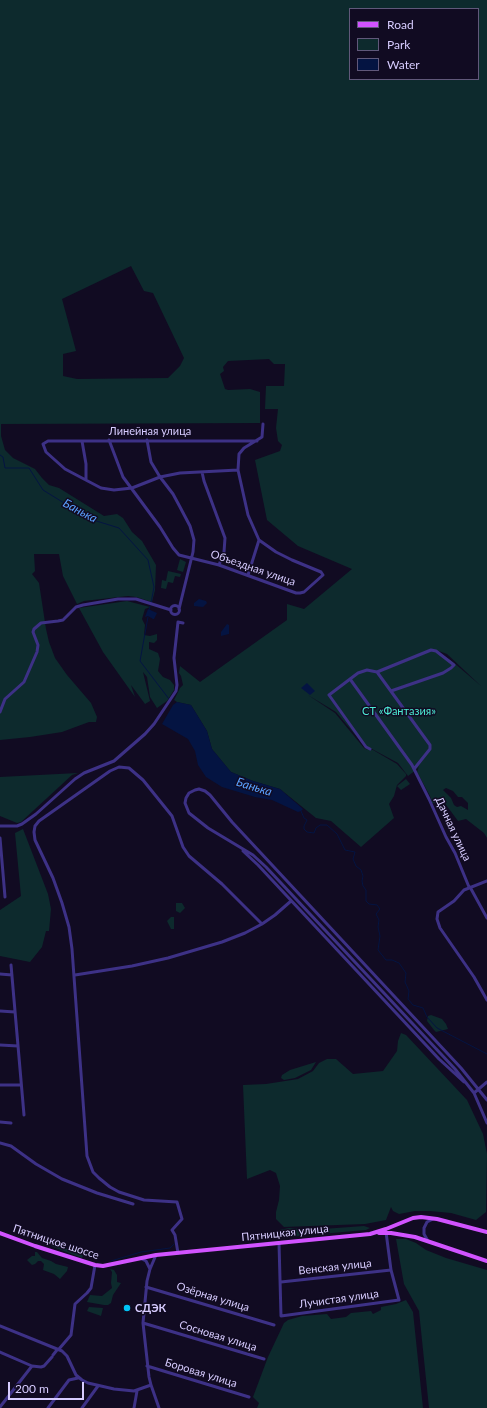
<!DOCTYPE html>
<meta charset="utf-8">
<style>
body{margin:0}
#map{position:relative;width:487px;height:1408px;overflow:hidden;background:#110b22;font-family:Lato,sans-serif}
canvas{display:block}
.legend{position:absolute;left:349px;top:8px;width:130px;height:72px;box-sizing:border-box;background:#110b22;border:1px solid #60587a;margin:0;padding:5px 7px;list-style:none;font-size:12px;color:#d7ccff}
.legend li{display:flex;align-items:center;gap:8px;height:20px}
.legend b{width:20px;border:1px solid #60587a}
.scale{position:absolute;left:8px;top:1382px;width:76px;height:18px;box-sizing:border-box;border:2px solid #d7ccff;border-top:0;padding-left:5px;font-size:12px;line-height:14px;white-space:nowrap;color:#d7ccff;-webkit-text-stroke:3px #110b22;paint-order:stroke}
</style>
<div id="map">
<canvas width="487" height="1408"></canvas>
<ul class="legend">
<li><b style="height:5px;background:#d153ff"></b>Road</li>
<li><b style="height:11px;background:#0d2a2d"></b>Park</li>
<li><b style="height:11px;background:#041442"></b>Water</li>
</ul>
<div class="scale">200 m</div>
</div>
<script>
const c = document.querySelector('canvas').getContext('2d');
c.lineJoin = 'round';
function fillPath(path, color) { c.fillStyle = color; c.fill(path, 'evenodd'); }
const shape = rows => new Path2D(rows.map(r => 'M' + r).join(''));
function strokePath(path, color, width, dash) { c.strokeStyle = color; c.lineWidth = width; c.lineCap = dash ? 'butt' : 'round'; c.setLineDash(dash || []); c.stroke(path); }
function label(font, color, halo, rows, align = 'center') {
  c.font = font + ' Lato,sans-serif'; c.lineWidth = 3; c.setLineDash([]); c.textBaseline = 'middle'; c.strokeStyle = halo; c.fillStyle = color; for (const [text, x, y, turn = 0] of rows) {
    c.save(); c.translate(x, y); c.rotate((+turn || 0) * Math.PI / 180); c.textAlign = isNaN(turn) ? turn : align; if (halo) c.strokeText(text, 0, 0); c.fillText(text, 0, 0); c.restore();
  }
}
const green = shape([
 [0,0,487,0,487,838,484,833,466,819,458,821,441,798,435,803,432,803,430,796,417,772,419,766,416,770,408,776,398,763,372,749,370,750,373,750,397,764,406,774,406,776,397,785,394,796,389,804,394,818,361,847,331,821,316,818,280,789,253,781,231,772,212,749,207,731,191,705,177,702,174,700,180,688,183,685,181,676,179,673,180,666,200,682,287,620,287,604,304,609,352,569,298,546,267,520,255,460,280,451,282,445,278,441,276,428,278,409,265,409,266,386,284,386,285,364,274,364,269,359,228,361,223,367,224,371,220,374,225,389,228,390,250,389,260,392,260,423,1,424,1,436,5,450,13,458,35,469,42,478,49,485,59,488,104,516,117,514,123,518,132,532,142,541,156,565,155,590,152,602,136,597,128,596,84,601,77,604,63,576,59,554,34,554,35,571,32,574,39,583,46,629,49,642,55,658,67,675,91,703,97,717,96,722,89,722,62,732,30,737,0,740],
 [350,9,478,9,478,79,350,79],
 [131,266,144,291,153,293,184,358,180,366,168,378,77,379,63,376,63,354,76,351,62,299],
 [436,650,447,654,481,686,453,662],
 [308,695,336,712,368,750,364,748,335,713],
 [446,788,453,791,458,797,462,797,468,803,468,810,461,806,457,807,454,805,451,798,443,790],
 [180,559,186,562,183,572,177,570],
 [168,571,181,574,180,577,175,576,173,583,168,582,166,589,161,588,162,580,166,581],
 [127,601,150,607,145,609,142,619,145,625,144,635,150,636,157,634,157,640,154,643,149,642,149,649,158,653,160,659,158,671,163,677,170,680,174,685,174,690,167,701,157,708,150,697,147,677,143,672,150,701,145,704,131,685,135,697,103,652,79,608],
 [78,773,72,775,21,822,17,823,0,816,0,777],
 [406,779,410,784,401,790,397,786],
 [23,829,48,894,51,909,49,931,46,931,42,947,30,962,0,956,0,910,21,896,15,833],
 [176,903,182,903,185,908,180,913,176,911],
 [171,917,174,917,174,929,171,929,167,921],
 [431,1015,442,1019,446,1024,448,1029,436,1032,434,1030,427,1021,428,1016],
 [401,1033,406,1035,467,1100,483,1134,487,1154,486,1212,476,1220,451,1213,430,1211,415,1211,399,1214,393,1211,391,1207,386,1220,365,1224,284,1227,276,1219,276,1212,279,1200,280,1186,276,1173,270,1170,247,1179,243,1085,266,1084,298,1079,313,1071,319,1063,327,1059,336,1059,353,1074,383,1071,397,1051,398,1041],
 [316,1062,311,1070,295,1078,284,1080,281,1078,282,1075,290,1070],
 [364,1226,370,1228,366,1230,309,1235,306,1234,294,1237,282,1237,278,1233,279,1230,289,1228,309,1230],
 [396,1239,406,1239,416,1243,426,1250,446,1258,487,1270,487,1408,429,1408,419,1311,404,1284],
 [49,1240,55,1242,57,1245,81,1254,83,1256,82,1258,53,1247,48,1243],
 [35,1252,37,1252,42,1258,51,1261,56,1264,68,1267,67,1271,60,1279,54,1274,43,1270,44,1264,41,1261,38,1261,35,1264,32,1265,27,1260,32,1256,35,1256],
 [110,1269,114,1270,117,1275,117,1282,121,1283,113,1295,111,1303,108,1305,104,1305,87,1302,90,1295,102,1296,112,1288,111,1283,112,1272],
 [406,1300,413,1312,423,1408,257,1408,259,1403,253,1397,268,1357,284,1323,288,1320,302,1316,327,1314,331,1319,346,1317,351,1313,371,1311,373,1314,381,1310,381,1307,396,1304],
 [89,1307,103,1308,101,1316,87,1311]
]);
const water = shape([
 [199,599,206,601,207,603,203,607,194,606,194,603],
 [148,609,157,613,154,619,153,619,148,616,145,617],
 [227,624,229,625,229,634,221,636,221,632],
 [307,683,315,691,310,695,301,688],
 [177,702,191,705,207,731,212,749,231,772,253,781,280,789,303,809,301,811,298,812,272,800,255,797,222,787,206,777,198,765,195,751,188,739,162,724,173,705]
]);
const stream = shape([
 [0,455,3,457,5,468,29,468,43,490,90,519,119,528,148,560,154,587,151,603],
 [149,610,150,606],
 [148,617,140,661,169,699],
 [301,811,304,818,307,820,304,826,304,829,307,832,314,833,316,828,320,825,327,825,337,834,345,850,355,852,353,859,356,866,361,870,363,876,362,881,363,886,366,890,366,901,369,904,377,905,380,909,376,914,379,920,378,927,380,936,378,950,386,960,392,960,399,963,406,973,405,982,409,991,408,999,413,1005,423,1008,427,1017,437,1028,487,1054],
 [111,1261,141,1252,170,1248,174,1244]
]);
const minor = shape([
 [109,440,123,477,160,527,173,548,179,555,219,565,296,593,300,593,304,592,323,575,321,572,292,560,276,552,259,540],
 [147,440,151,462,160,477,173,494,180,507,190,526,194,540,193,552,179,609],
 [82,441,86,464,86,480],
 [238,470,180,473,160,477,132,488,114,490,101,488,65,469,46,452,43,444,48,441,257,441],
 [202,472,204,481,225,538,224,552,219,565],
 [248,575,259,540,248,515,238,470,239,454,244,448,262,437,263,424],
 '170.5 610a4.5 4.5 0 1 1 9 0a4.5 4.5 0 1 1-9 0Z',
 [377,672,431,650,436,651,454,665,451,668,443,673,391,691],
 [350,679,412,765,429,799,446,837,455,853,469,887],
 [0,712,5,699,24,682,37,652,38,645,33,632,34,629,41,623,58,621,63,620,76,607,83,605,118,599,136,599,171,610],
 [370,749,366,747,329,695,358,673,367,670,377,672,430,745,430,749,414,769],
 [0,826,17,826,22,824,36,814,75,779,84,773,114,761,145,734,154,724,176,691,177,685,174,658,178,622,183,623],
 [0,838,5,897],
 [243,851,258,865,439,1059,464,1082],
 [487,881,464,890,454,901,438,912,437,919,440,928,474,977,487,1000],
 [470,887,487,918],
 [11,965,24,1115],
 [0,974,12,975],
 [75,975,132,966,168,958,222,942,245,933,262,924,275,915,291,901],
 [0,1011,15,1012],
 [0,1045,18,1046],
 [0,1085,21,1085],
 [474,1093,487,1082],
 [487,1100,461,1068,232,822,210,795,205,791,199,789,195,790,189,793,186,798,185,803,189,813,208,828,253,855,266,867,455,1069,474,1093,487,1123],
 [0,1122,11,1123],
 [0,1143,11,1146,36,1164,62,1179,97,1193,133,1204],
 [428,1241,424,1234,424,1228,427,1222,433,1219],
 [279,1243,281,1316,399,1300,391,1270,386,1232],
 [178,1253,175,1235,172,1230,182,1219,177,1202,144,1200,119,1192,110,1187,99,1178,93,1172,87,1156,72,949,69,927,62,903,53,878,35,840,34,832,35,826,39,821,110,771,119,767,129,768,143,780,172,816,183,847,189,856,222,884,262,924],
 [156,1255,150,1269,147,1281,143,1323,149,1377,151,1385,159,1408],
 [142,1259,146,1261,150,1269],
 [281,1282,391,1270],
 [146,1287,274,1325],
 [143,1323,264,1359],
 [0,1326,62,1351,67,1356,76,1375,82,1380,88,1383,114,1389,134,1391,151,1385],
 [59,1349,71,1335,75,1304,87,1293,91,1288,95,1265],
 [0,1352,32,1366],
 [53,1355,57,1350],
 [147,1366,249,1397],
 [0,1407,32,1366,41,1367,44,1366,52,1357],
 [48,1408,69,1380,78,1378],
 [82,1408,98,1386],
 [134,1408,137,1391]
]);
const major = shape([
 [0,1233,35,1246,95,1265,103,1266,156,1255,370,1234,386,1229,413,1218,421,1217,437,1219,487,1232],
 [379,1233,391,1233,415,1237,487,1261]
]);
const markers = [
 [127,1308,4,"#00c4f7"]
];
const streetNames = [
 ["Линейная улица",150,431],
 ["Объездная улица",253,568,19],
 ["Дачная улица",453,829,65],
 ["Пятницкая улица",285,1233,-6],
 ["Пятницкое шоссе",56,1242,18],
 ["Венская улица",335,1267,-6],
 ["Озёрная улица",213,1297,17],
 ["Лучистая улица",339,1299,-8],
 ["Сосновая улица",218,1336,17],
 ["Боровая улица",201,1373,17]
];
const parkNames = [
 ["СТ «Фантазия»",399,711]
];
const poiNames = [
 ["СДЭК",135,1308]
];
const waterNames = [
 ["Банька",80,511,28],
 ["Банька",254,787,17]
];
fillPath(green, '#0d2a2d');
fillPath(water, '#041442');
strokePath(stream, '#041442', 1);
strokePath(minor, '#3d3186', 3);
strokePath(major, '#d153ff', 4);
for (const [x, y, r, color] of markers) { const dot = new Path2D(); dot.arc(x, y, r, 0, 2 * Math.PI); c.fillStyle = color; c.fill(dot); strokePath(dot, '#110b22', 1.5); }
label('11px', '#d7ccff', '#110b22', streetNames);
label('11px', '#4cebd4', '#110b22', parkNames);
label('bold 11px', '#d7ccff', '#110b22', poiNames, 'left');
label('italic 12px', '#5aa1ff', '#110b22', waterNames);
</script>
